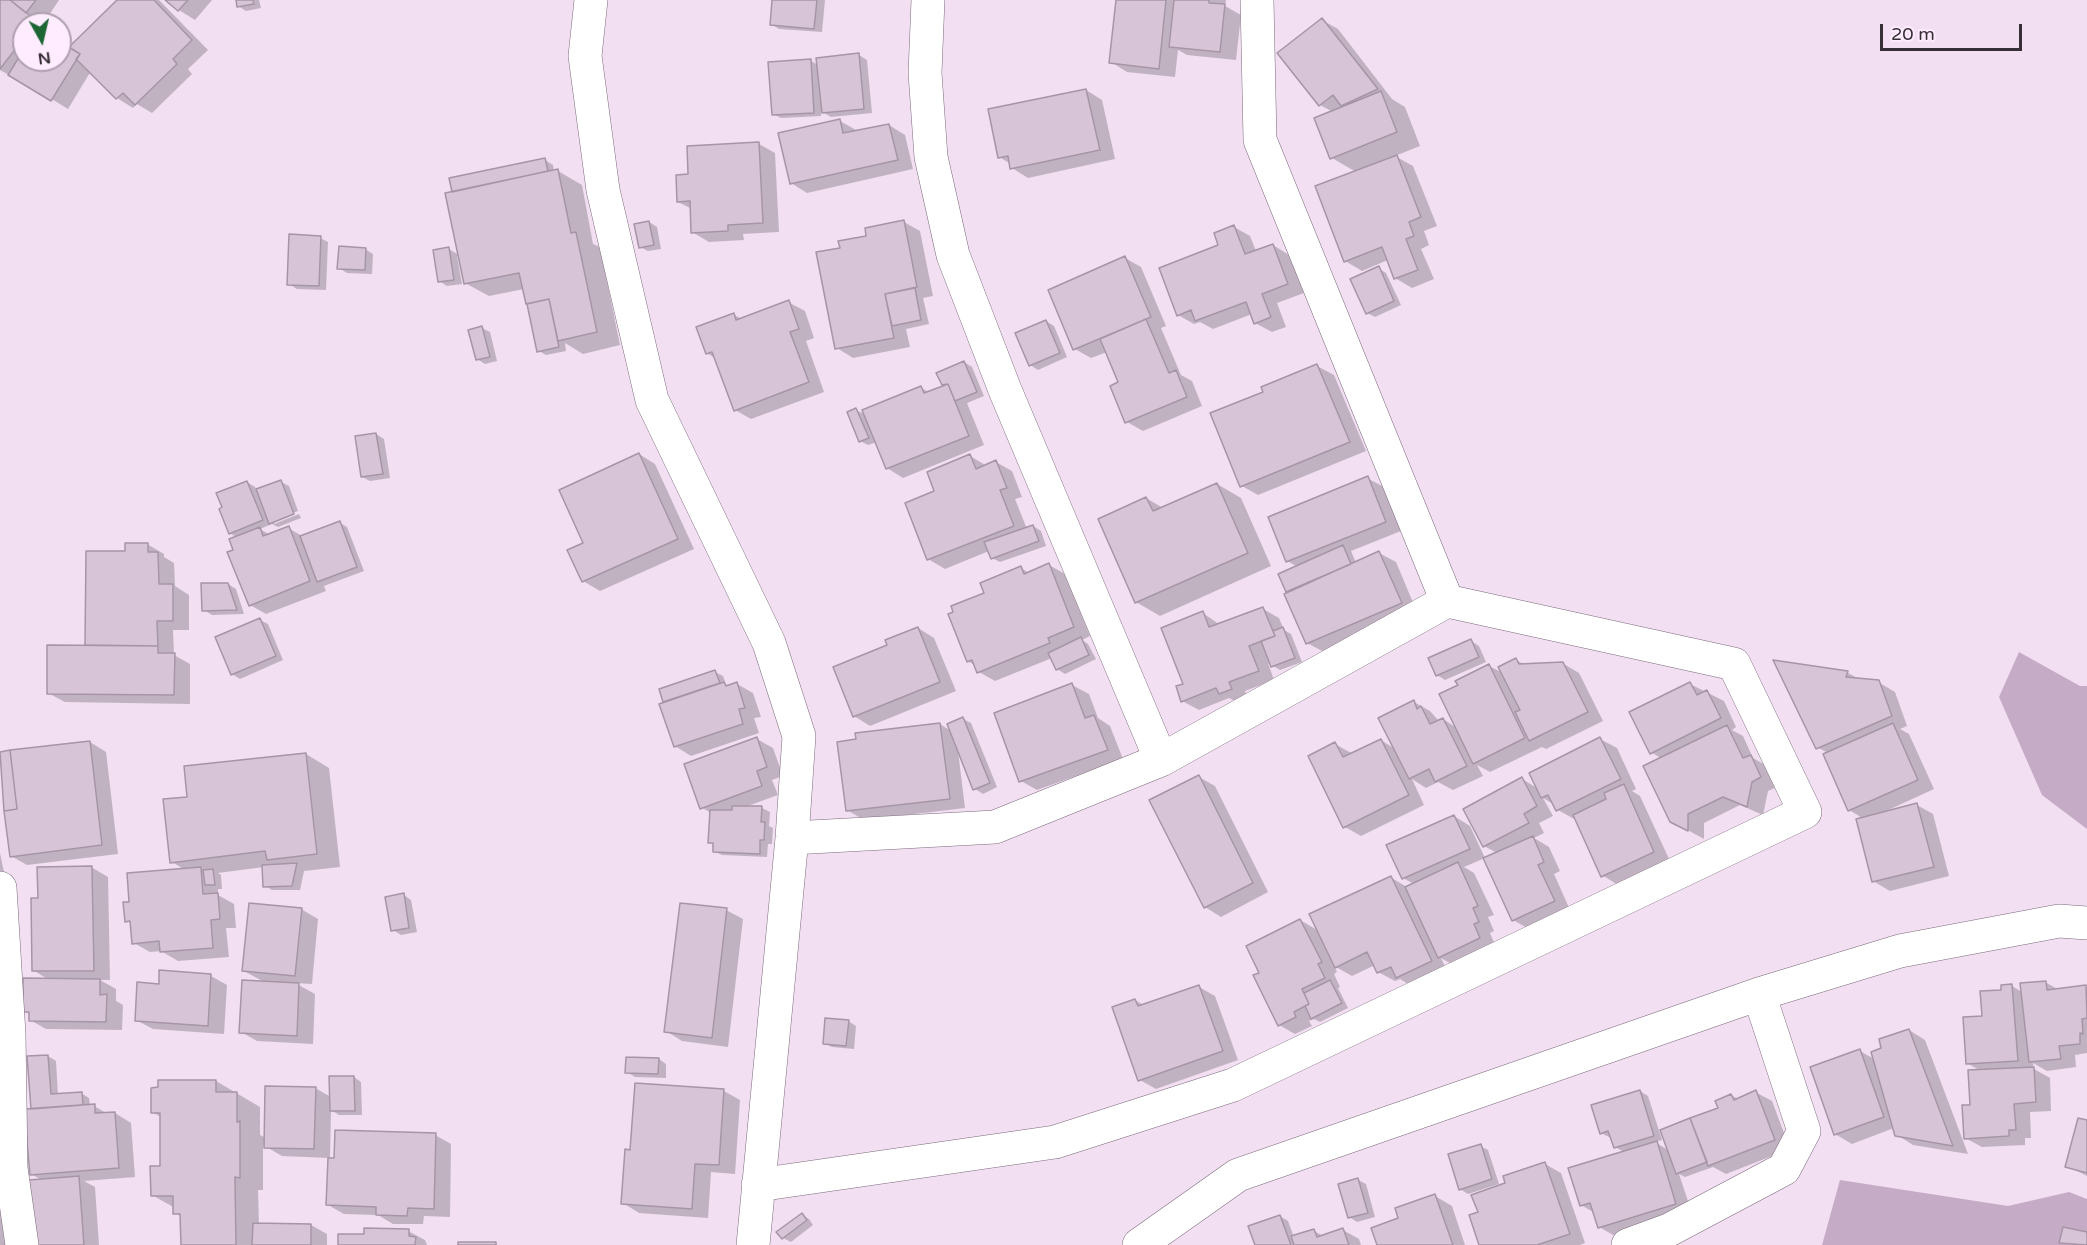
<!DOCTYPE html>
<style>
body{margin:0}
#map{position:relative;width:2087px;height:1245px;overflow:hidden;background:#f2dff2;font-family:"Varela Round",sans-serif}
canvas{display:block}
.north{position:absolute;left:12px;top:12px;width:60px;height:60px;box-sizing:border-box;background:#ffecff;border:2px solid #afa0af;border-radius:50%;rotate:172deg;font-size:16px;font-weight:700;line-height:24px;text-align:center;color:#362f36}
.north::after{content:'';display:block;margin:auto;width:21px;height:27px;background:#1c6734;clip-path:polygon(50% 0,100% 100%,50% 72%,0 100%)}
.scale{position:absolute;left:1880px;top:24px;width:142px;height:27px;box-sizing:border-box;border:3px solid #362f36;border-top:0;padding-left:8px;font-size:18px;line-height:21px;white-space:nowrap;color:#362f36;-webkit-text-stroke:4px #ffecff;paint-order:stroke}
</style>
<div id="map">
<canvas width="2087" height="1245"></canvas>
<div class="north">N</div>
<div class="scale">20 m</div>
</div>
<script>
const c = document.querySelector('canvas').getContext('2d');
c.lineJoin = 'round';
function fillPath(path, color) { c.fillStyle = color; c.fill(path, 'evenodd'); }
const shape = rows => new Path2D(rows.map(r => 'M' + r).join(''));
function strokePath(path, color, width, dash) { c.strokeStyle = color; c.lineWidth = width; c.lineCap = dash ? 'butt' : 'round'; c.setLineDash(dash || []); c.stroke(path); }
const green = shape([
 [2019,652,2080,686,2087,686,2087,829,2042,795,1999,697],
 [1840,1180,2008,1206,2069,1192,2087,1199,2087,1245,1822,1245]
]);
const shadow = shape([
 [0,0,59,0,43,24,24,24,24,60,60,60,60,43,69,49,119,0,159,0,208,50,188,69,192,74,152,113,137,104,133,108,117,98,91,71,68,109,17,78,16,79,0,70],
 [167,0,212,0,195,20,179,10],
 [237,0,259,0,261,8,246,11,238,6],
 [774,0,825,0,822,32,779,29,771,24],
 [1117,0,1226,0,1225,6,1241,15,1236,60,1187,55,1178,50,1175,77,1127,72,1111,62],
 [1322,20,1338,29,1392,99,1405,107,1420,146,1395,156,1413,166,1437,226,1424,231,1429,245,1421,249,1434,279,1412,288,1395,278,1388,260,1362,271,1345,261,1356,172,1332,158,1333,112,1320,105],
 [859,55,867,60,872,113,831,117,821,111,821,116,781,118,773,114,811,61,818,65],
 [1086,90,1102,100,1115,159,1028,178,1012,168,1011,164,999,157],
 [840,121,856,130,889,125,905,135,913,169,807,193,791,183],
 [759,144,775,153,779,232,743,234,744,240,709,242,692,232,692,209,678,202,690,176],
 [545,160,553,165,554,172,558,171,582,185,593,244,600,247,620,345,583,354,565,343,566,351,546,355,539,351,524,289,489,296,465,283,460,256,457,256,462,284,447,286,439,281,449,249,459,255,446,194],
 [649,222,657,227,661,249,648,251,640,247],
 [904,222,920,231,933,296,923,298,929,324,906,329,910,347,853,358,837,348,868,237],
 [1234,227,1250,236,1256,251,1273,245,1289,255,1304,293,1277,303,1286,327,1272,332,1255,323,1252,314,1213,329,1200,322,1194,324,1178,315],
 [320,238,328,242,326,290,297,289,289,284],
 [365,249,373,254,372,274,347,273,339,268],
 [1125,258,1141,267,1166,326,1161,328,1181,375,1192,381,1202,406,1143,431,1127,422,1120,383,1107,352,1091,358,1075,349],
 [1378,268,1386,273,1401,305,1375,317,1367,313],
 [788,302,805,311,814,338,806,341,824,392,751,419,735,410,716,359,707,353,734,315,742,319],
 [1046,321,1054,326,1067,357,1038,370,1030,365],
 [482,328,490,332,497,361,485,364,477,359],
 [964,362,972,367,984,396,967,403,984,445,903,478,887,468,877,442,868,445,860,441,856,410,866,415,921,388,929,392,946,386,943,384],
 [1317,366,1334,375,1366,451,1258,495,1242,486,1265,392],
 [376,434,384,439,390,478,370,481,362,477],
 [639,454,655,464,694,549,600,591,583,581,569,551,585,544],
 [970,456,987,466,996,462,1012,471,1022,497,1015,499,1027,529,1033,526,1041,531,1046,546,1000,562,992,558,989,551,945,569,928,559,936,492],
 [1367,478,1384,487,1401,531,1351,551,1356,563,1379,553,1396,562,1417,612,1324,652,1307,643,1289,593,1287,591,1298,567,1287,561],
 [247,482,255,487,256,490,281,482,289,486,298,511,274,520,274,524,299,514,301,518,278,527,272,524,260,529,270,535,288,528,304,537,340,523,347,527,364,571,324,586,326,591,266,614,250,605,235,551,237,538,230,533],
 [1217,484,1241,498,1271,566,1160,616,1136,602,1146,498,1163,508],
 [147,544,164,554,164,557,174,563,175,586,189,595,189,630,173,630,174,655,190,664,190,704,65,702,48,693,87,647,87,553,127,553],
 [1049,565,1065,574,1090,636,1082,640,1088,644,1096,659,1065,674,1057,669,1052,658,995,681,979,672,976,666,968,661,985,594,1021,568,1029,573],
 [228,584,236,589,244,614,212,615,204,610],
 [1263,609,1279,618,1284,630,1291,634,1302,662,1280,670,1268,663,1274,680,1245,691,1248,698,1237,702,1229,698,1199,710,1182,701,1203,613,1220,625],
 [260,620,268,624,283,660,240,679,232,674],
 [918,628,934,638,956,691,870,726,854,716,889,646],
 [1471,641,1479,646,1486,662,1445,680,1437,675],
 [1516,660,1525,665,1562,663,1579,673,1603,721,1546,749,1542,747,1490,772,1477,765,1483,776,1453,790,1438,782,1426,788,1412,779,1424,805,1361,836,1345,827,1335,744,1353,754,1381,740,1395,749,1414,702,1430,711,1439,721,1443,719,1457,728,1460,686,1489,666,1503,673],
 [1776,662,1848,673,1861,680,1878,682,1895,692,1907,726,1900,729,1909,734,1934,789,1884,812,1884,813,1917,805,1933,814,1949,876,1890,891,1873,881,1864,819,1849,810,1828,753,1817,747],
 [715,672,723,676,726,684,730,687,737,684,753,693,761,717,754,718,759,733,691,756,675,746,666,703,664,702],
 [1690,684,1724,701,1736,727,1732,730,1743,736,1753,758,1767,766,1777,787,1768,791,1763,815,1740,805,1704,823,1704,839,1671,821,1662,759,1651,752],
 [1072,685,1089,694,1098,718,1110,726,1123,759,1037,790,1021,781],
 [963,719,971,723,997,787,983,794,975,789,958,751,965,808,864,820,847,810,940,724,951,731],
 [757,739,773,748,783,776,772,780,778,795,745,807,762,808,770,812,769,826,773,828,772,844,768,844,767,857,722,855,714,851,714,844,710,842,711,813,701,807],
 [1600,739,1617,748,1636,789,1632,791,1640,796,1670,861,1618,885,1602,875,1576,818,1574,819,1558,810,1555,805,1543,798,1553,816,1539,823,1544,833,1534,838,1549,847,1560,871,1554,874,1570,910,1529,929,1513,920,1485,858,1464,867,1474,873,1494,915,1488,917,1494,931,1490,933,1496,947,1455,966,1441,958,1447,970,1413,987,1400,979,1395,981,1378,972,1375,965,1352,976,1334,966,1337,972,1334,974,1340,987,1338,988,1348,1008,1320,1022,1314,1019,1309,1021,1312,1026,1295,1034,1279,1025,1261,973,1300,920,1319,931,1390,877,1407,887,1414,884,1403,878,1454,816,1470,826,1485,858,1497,853,1484,846,1465,809,1522,779,1537,788],
 [90,742,106,752,118,854,27,865,11,856,0,753],
 [306,754,329,768,340,867,304,871,300,890,272,890,265,886,264,867,218,873,221,875,222,889,218,889,218,895,234,904,236,928,226,928,229,957,178,961,161,951,150,952,134,943,132,924,127,921,131,903,185,870,172,862,188,798],
 [1199,777,1215,786,1268,892,1221,917,1205,907],
 [0,853,4,872,0,873],
 [91,867,108,877,110,980,100,980,116,989,116,1001,123,1005,122,1030,46,1029,30,1020,30,1014,24,1011,49,980,33,970,40,899],
 [404,895,411,900,417,932,401,935,393,930],
 [301,909,318,919,312,984,295,983,315,994,313,1044,257,1041,241,1032,266,983,244,971],
 [726,910,743,919,728,1047,682,1041,666,1031],
 [211,976,227,985,224,1034,153,1029,136,1020],
 [2045,982,2059,990,2087,987,2087,1053,2075,1055,2076,1067,2047,1071,2033,1063,2034,1069,2050,1078,2051,1111,2030,1112,2031,1138,2025,1138,2025,1145,1982,1147,1965,1138,1981,1071,1967,1063,1983,1017,2003,991,2012,986,2022,992],
 [1199,987,1215,996,1238,1060,1156,1089,1140,1080,1135,1000,1145,1006],
 [848,1021,856,1026,854,1049,832,1047,824,1043],
 [1909,1030,1925,1040,1968,1154,1913,1145,1897,1135,1894,1128,1852,1144,1835,1134,1860,1051,1874,1059,1883,1049],
 [48,1056,56,1061,58,1095,81,1093,89,1098,90,1106,94,1106,108,1114,115,1113,131,1123,135,1177,84,1181,95,1187,99,1245,35,1245,42,1180,31,1174,33,1110],
 [659,1059,666,1064,666,1078,635,1077,627,1072],
 [354,1077,361,1082,362,1115,339,1115,331,1110,330,1159,435,1135,451,1144,450,1217,424,1216,423,1224,393,1224,378,1215,344,1214,328,1205,329,1158,282,1156,263,1145,263,1190,258,1190,259,1225,311,1225,327,1234,327,1245,182,1245,182,1217,175,1213,175,1208,152,1195,161,1168,161,1117,152,1112,216,1081,260,1107,260,1135,266,1138,315,1088,331,1097],
 [636,1084,724,1091,740,1100,735,1174,711,1172,708,1218,639,1213,623,1203,632,1152],
 [1640,1091,1648,1096,1662,1140,1655,1142,1668,1150,1720,1108,1731,1095,1738,1099,1755,1092,1772,1101,1790,1149,1726,1174,1713,1167,1685,1177,1679,1174,1692,1213,1615,1236,1599,1227,1595,1213,1581,1205,1624,1152,1615,1147,1612,1136,1609,1137,1601,1133],
 [2087,1122,2087,1176,2067,1166],
 [1480,1146,1488,1150,1499,1184,1468,1194,1460,1189],
 [1545,1164,1561,1173,1585,1243,1580,1245,1480,1245,1480,1213,1507,1184],
 [1358,1180,1366,1184,1375,1217,1357,1222,1349,1217],
 [1435,1196,1452,1206,1465,1245,1379,1245,1400,1219],
 [0,1207,17,1245,0,1245],
 [802,1215,809,1219,813,1225,791,1242,783,1238],
 [1280,1216,1288,1221,1294,1237,1314,1231,1323,1236,1343,1230,1359,1239,1361,1245,1257,1245],
 [408,1231,425,1240,427,1245,340,1245,366,1236]
]);
const building = shape([
 [0,0,10,0,37,21,35,24,24,24,24,38,0,69,0,0],
 [10,0,36,0,26,13,10,0],
 [117,0,154,0,192,40,173,59,177,64,135,105,123,93,116,99,76,59,80,54,69,47,117,0],
 [165,0,188,0,178,11,165,0],
 [236,0,253,0,254,4,237,7,236,0],
 [772,0,817,0,814,29,770,25,772,0],
 [1116,0,1166,0,1159,69,1109,63,1116,0],
 [1174,0,1209,0,1209,3,1225,4,1220,52,1169,47,1174,0],
 [1322,18,1378,89,1341,106,1333,95,1319,106,1277,53,1322,18],
 [60,42,80,54,51,101,8,75,24,49,24,60,60,60,60,42],
 [859,53,864,109,822,113,816,58,859,53],
 [811,59,814,113,772,115,768,62,811,59],
 [1086,89,1100,150,1010,169,1008,156,998,158,988,109,1086,89],
 [1381,91,1397,132,1330,159,1314,118,1381,91],
 [840,119,843,133,889,124,898,160,790,184,778,133,840,119],
 [759,142,763,223,728,225,728,231,691,233,690,201,677,202,676,175,688,174,687,146,759,142],
 [1397,155,1421,217,1409,222,1414,236,1406,239,1418,270,1394,279,1382,247,1344,262,1315,186,1397,155],
 [545,158,548,171,452,192,449,178,545,158],
 [558,169,571,233,576,232,597,332,558,341,549,299,526,304,519,273,464,284,445,193,558,169],
 [904,220,917,287,885,294,894,338,835,349,816,252,840,248,838,241,866,236,865,228,904,220],
 [649,221,654,245,639,248,634,224,649,221],
 [1234,225,1245,254,1273,244,1288,284,1262,294,1271,317,1254,324,1246,302,1195,321,1191,310,1177,316,1159,268,1218,245,1214,233,1234,225],
 [289,234,321,236,319,286,287,285,289,234],
 [339,246,366,248,365,270,337,269,339,246],
 [449,247,454,280,438,282,433,250,449,247],
 [1125,256,1151,317,1073,350,1048,290,1125,256],
 [1379,266,1394,301,1366,314,1350,279,1379,266],
 [915,288,921,320,892,326,885,294,915,288],
 [549,299,559,347,537,352,527,304,549,299],
 [789,300,799,329,790,332,809,382,734,411,712,352,706,354,696,327,734,313,736,320,789,300],
 [1146,319,1169,373,1176,370,1187,397,1125,423,1110,386,1118,382,1100,339,1146,319],
 [1046,320,1060,353,1029,366,1015,333,1046,320],
 [482,326,490,357,476,360,468,330,482,326],
 [964,361,977,392,955,401,948,384,942,385,936,373,964,361],
 [1317,364,1350,442,1240,487,1210,413,1263,392,1261,387,1317,364],
 [948,384,969,436,886,469,862,410,921,386,924,393,948,384],
 [856,408,869,438,859,442,847,412,856,408],
 [376,433,383,474,361,477,355,436,376,433],
 [639,453,678,539,582,582,567,550,583,543,559,490,639,453],
 [970,454,976,469,996,460,1007,488,1000,490,1014,526,927,560,905,503,934,491,927,472,970,454],
 [1368,476,1386,522,1286,562,1268,517,1368,476],
 [281,480,294,514,269,524,256,489,281,480],
 [247,481,263,520,229,534,219,509,222,507,216,493,247,481],
 [1217,483,1248,553,1135,603,1098,519,1146,497,1153,511,1217,483],
 [340,521,357,567,317,582,300,536,340,521],
 [1033,525,1039,541,991,559,984,542,1033,525],
 [289,526,310,581,249,606,227,552,233,550,229,539,260,527,263,536,289,526],
 [125,543,148,543,148,552,158,552,159,584,173,584,173,621,157,621,158,646,85,645,86,551,125,551,125,543],
 [1343,545,1351,564,1286,592,1278,574,1343,545],
 [1379,551,1402,603,1306,644,1284,594,1379,551],
 [1049,563,1074,627,1048,638,1050,643,977,673,972,660,967,662,948,614,953,612,951,606,984,593,980,583,1021,566,1024,574,1049,563],
 [201,583,228,583,237,610,202,611,201,583],
 [1263,607,1275,636,1249,646,1259,671,1229,682,1232,689,1219,694,1216,688,1181,702,1176,686,1183,684,1161,628,1203,611,1209,627,1263,607],
 [260,618,276,656,231,675,215,637,260,618],
 [918,627,940,682,853,717,833,667,887,645,885,640,918,627],
 [1283,627,1295,658,1271,667,1261,641,1275,636,1273,631,1283,627],
 [1081,637,1089,655,1056,670,1048,653,1081,637],
 [1471,639,1479,657,1436,676,1428,658,1471,639],
 [47,645,158,646,158,653,175,653,174,695,47,694,47,645],
 [1516,658,1519,664,1563,662,1588,712,1529,741,1515,712,1520,710,1498,667,1516,658],
 [1773,660,1848,671,1846,677,1879,680,1892,716,1816,749,1773,660],
 [1489,664,1525,738,1473,764,1439,694,1458,685,1455,681,1489,664],
 [715,670,720,683,663,702,659,689,715,670],
 [724,682,726,686,737,682,745,708,739,709,743,724,674,747,659,704,724,682],
 [1690,682,1697,695,1707,690,1721,718,1650,754,1629,712,1690,682],
 [1072,683,1085,718,1094,715,1108,750,1019,782,994,713,1072,683],
 [1414,700,1417,709,1421,706,1430,724,1443,718,1467,766,1435,782,1429,769,1409,779,1378,718,1414,700],
 [963,717,990,783,973,790,947,724,963,717],
 [940,723,950,799,846,811,837,742,856,739,855,733,940,723],
 [1893,723,1918,780,1848,811,1823,754,1893,723],
 [1727,725,1743,758,1751,755,1761,777,1752,782,1747,807,1723,797,1688,814,1688,831,1670,822,1643,766,1727,725],
 [757,737,767,767,757,771,762,786,700,809,684,764,757,737],
 [1600,737,1621,779,1556,811,1548,795,1541,798,1529,773,1600,737],
 [1381,739,1409,795,1343,828,1308,756,1335,742,1343,757,1381,739],
 [90,741,102,845,10,857,4,811,17,809,10,750,90,741],
 [10,750,17,809,4,811,0,752,10,750],
 [306,753,317,854,267,860,265,851,170,863,163,799,187,797,184,766,306,753],
 [1199,775,1253,883,1204,908,1149,800,1199,775],
 [1522,777,1537,806,1524,814,1529,823,1483,847,1463,809,1522,777],
 [1624,784,1654,852,1601,877,1573,815,1606,799,1604,793,1624,784],
 [1917,803,1934,867,1872,882,1856,819,1917,803],
 [732,806,762,806,761,822,765,822,764,840,760,840,760,854,713,852,713,843,708,843,710,810,732,810,732,806],
 [1454,815,1470,849,1402,879,1386,845,1454,815],
 [1533,836,1544,862,1538,865,1555,901,1512,921,1483,858,1533,836],
 [1458,862,1478,906,1473,908,1479,922,1474,924,1480,938,1438,958,1405,887,1458,862],
 [297,863,292,886,263,887,262,865,297,863],
 [92,866,94,971,32,971,31,898,38,898,37,867,92,866],
 [201,867,203,894,218,893,220,919,211,920,213,948,160,952,159,941,132,944,130,921,125,922,123,902,129,902,127,873,201,867],
 [213,869,215,885,205,885,203,870,213,869],
 [1391,876,1432,961,1396,978,1391,967,1377,973,1367,952,1335,968,1309,914,1391,876],
 [404,893,409,928,391,931,385,897,404,893],
 [249,903,302,908,295,976,242,971,249,903],
 [680,903,727,908,712,1038,664,1032,680,903],
 [1300,919,1322,962,1318,964,1325,978,1302,989,1309,1004,1294,1012,1296,1017,1278,1026,1253,975,1259,973,1246,946,1300,919],
 [159,970,211,974,208,1026,135,1021,137,982,159,984,159,970],
 [23,978,100,979,100,995,107,994,106,1022,29,1021,29,1012,23,1012,23,978],
 [242,980,299,983,297,1036,239,1033,242,980],
 [1330,980,1342,1003,1311,1019,1305,1006,1309,1004,1304,993,1330,980],
 [2046,981,2047,990,2086,985,2087,1018,2082,1019,2083,1034,2080,1033,2080,1044,2059,1046,2061,1059,2029,1062,2020,983,2046,981],
 [2012,984,2018,1061,1966,1064,1963,1017,1982,1016,1980,991,2001,990,2001,985,2012,984],
 [1199,985,1223,1051,1138,1081,1112,1007,1135,999,1138,1006,1199,985],
 [825,1018,849,1020,846,1046,823,1044,825,1018],
 [1909,1029,1953,1146,1895,1136,1871,1052,1881,1048,1879,1039,1909,1029],
 [1860,1049,1884,1117,1834,1135,1810,1067,1860,1049],
 [48,1055,51,1094,82,1092,83,1105,31,1109,27,1056,48,1055],
 [626,1057,659,1058,658,1074,625,1073,626,1057],
 [2034,1067,2036,1102,2014,1104,2016,1130,2009,1130,2009,1136,1964,1139,1962,1105,1970,1105,1968,1070,2034,1067],
 [329,1076,354,1076,355,1111,330,1111,329,1076],
 [158,1080,216,1080,216,1092,237,1092,237,1122,240,1121,240,1178,235,1177,236,1245,181,1245,180,1214,173,1214,173,1196,151,1196,150,1166,160,1166,160,1113,151,1113,151,1088,158,1087,158,1080],
 [635,1083,724,1089,719,1165,695,1164,692,1209,621,1204,625,1149,630,1150,635,1083],
 [265,1086,316,1087,314,1149,264,1148,265,1086],
 [1640,1090,1654,1136,1614,1148,1608,1131,1600,1134,1591,1105,1640,1090],
 [1756,1090,1775,1140,1708,1166,1690,1118,1718,1108,1715,1101,1731,1094,1734,1100,1756,1090],
 [95,1104,95,1113,115,1112,119,1168,30,1175,24,1109,95,1104],
 [1690,1118,1707,1162,1676,1174,1660,1130,1690,1118],
 [2078,1118,2087,1120,2087,1173,2065,1167,2078,1118],
 [335,1130,436,1133,434,1209,408,1208,407,1216,376,1215,376,1207,326,1205,328,1158,334,1158,335,1130],
 [1657,1141,1676,1204,1598,1228,1590,1203,1580,1206,1568,1168,1657,1141],
 [1481,1144,1492,1179,1459,1190,1448,1154,1481,1144],
 [1545,1162,1570,1234,1537,1245,1479,1245,1469,1215,1478,1212,1471,1195,1505,1183,1503,1176,1545,1162],
 [79,1176,84,1245,34,1245,29,1180,79,1176],
 [1358,1178,1368,1213,1348,1218,1338,1184,1358,1178],
 [1435,1194,1453,1245,1377,1245,1371,1228,1398,1218,1395,1208,1435,1194],
 [802,1213,807,1220,782,1239,776,1232,802,1213],
 [1280,1215,1291,1245,1255,1245,1248,1226,1280,1215],
 [253,1223,311,1224,311,1245,252,1245,253,1223],
 [2063,1227,2087,1232,2087,1245,2059,1243,2063,1227],
 [364,1228,409,1229,409,1236,416,1237,415,1245,338,1245,338,1234,364,1234,364,1228],
 [1343,1228,1349,1245,1294,1245,1291,1236,1314,1229,1317,1237,1343,1228],
 [458,1242,496,1242,496,1245,458,1245,458,1242]
]);
const minor = shape([
 [591,0,585,56,603,190,652,400,769,643,799,736,792,838,753,1245],
 [928,0,925,73,931,157,953,255,1005,390,1161,760],
 [792,838,995,827,1161,760,1447,601],
 [0,888,9,1034,11,1168,22,1245],
 [758,1185,1055,1142,1233,1085,1805,812,1734,664,1447,601,1260,140,1257,0],
 [1139,1245,1238,1175,1759,994,1900,951,2059,921,2087,923],
 [1628,1245,1669,1230,1784,1169,1804,1131,1759,994]
]);
fillPath(green, '#c6abc6');
fillPath(shadow, '#0003');
fillPath(building, '#d7c5d7');
strokePath(building, '#a695a6', 1.5);
strokePath(minor, '#7c6b7c', 34);
strokePath(minor, '#fff', 33);
</script>
